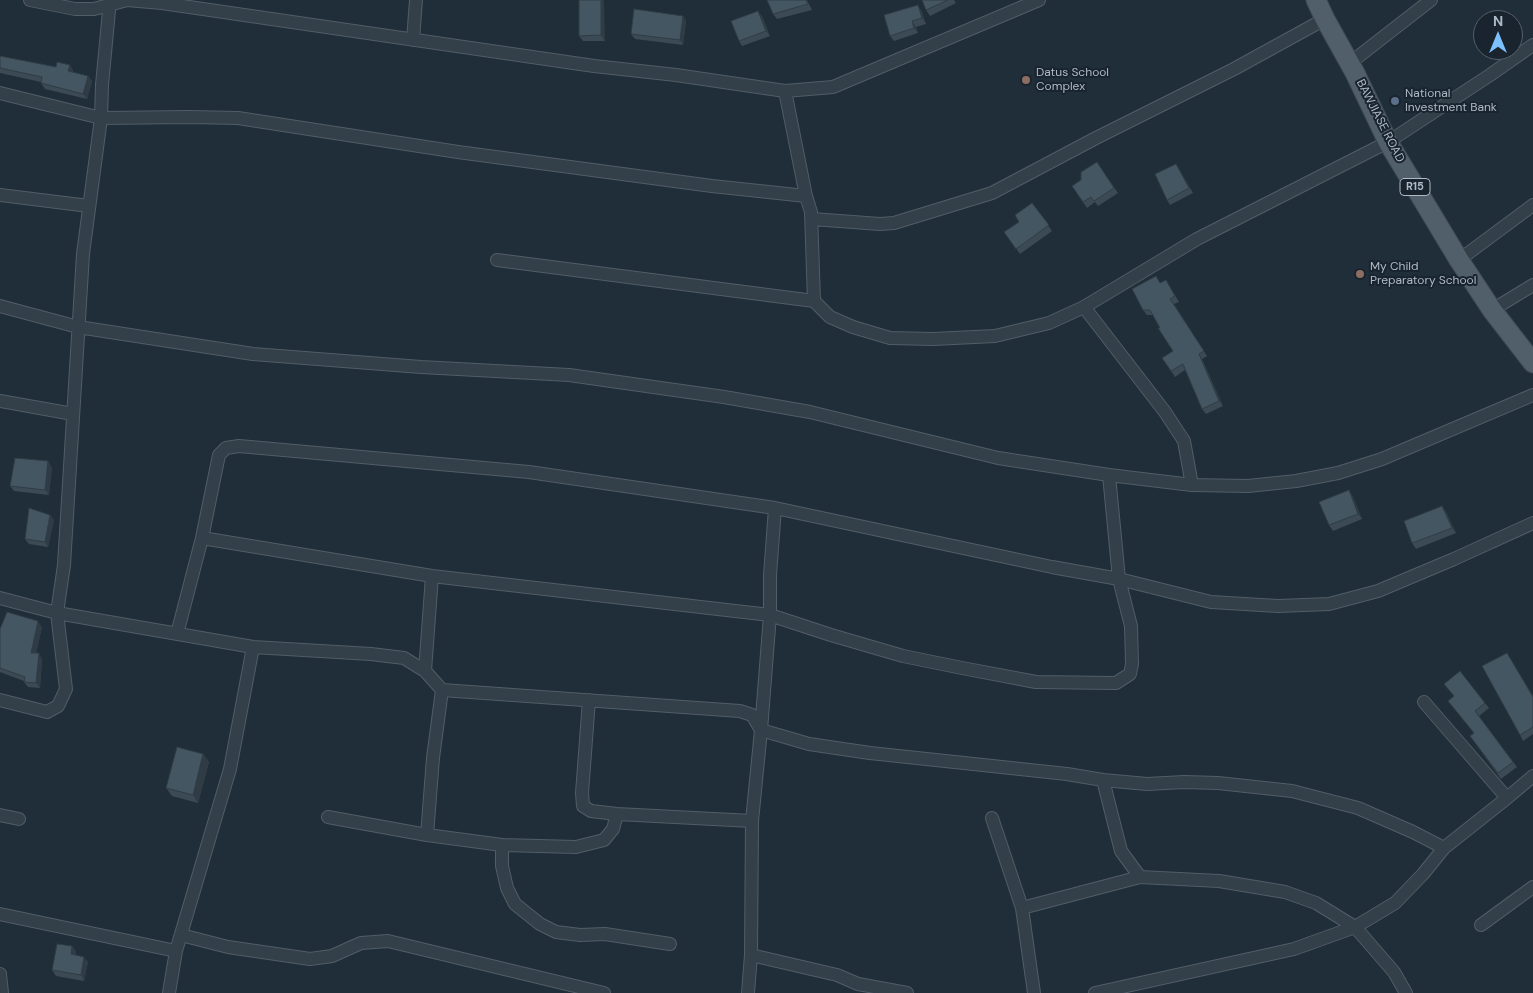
<!DOCTYPE html>
<style>
body{margin:0}
#map{position:relative;width:1533px;height:993px;overflow:hidden;background:#202e39;font-family:"DM Sans",sans-serif}
canvas{display:block}
.north{position:absolute;left:1473px;top:10px;width:50px;height:50px;box-sizing:border-box;background:#19242e;border:1px solid #55606b;border-radius:50%;rotate:0deg;font-size:14px;font-weight:700;line-height:20px;text-align:center;color:#aebac6}
.north::after{content:'';display:block;margin:auto;width:18px;height:22px;background:#7cc0fd;clip-path:polygon(50% 0,100% 100%,50% 72%,0 100%)}
</style>
<div id="map">
<canvas width="1533" height="993"></canvas>
<div class="north">N</div>
</div>
<script>
const c = document.querySelector('canvas').getContext('2d');
c.lineJoin = 'round';
const shape = rows => new Path2D(rows.map(r => 'M' + r).join(''));
function strokePath(path, color, width, dash) { c.strokeStyle = color; c.lineWidth = width; c.lineCap = dash ? 'butt' : 'round'; c.setLineDash(dash || []); c.stroke(path); }
function fillPath(path, color) { c.fillStyle = color; c.fill(path, 'evenodd'); }
function label(font, color, halo, rows, align = 'center') {
  c.font = font + ' "DM Sans",sans-serif'; c.lineWidth = 4; c.setLineDash([]); c.textBaseline = 'middle'; c.strokeStyle = halo; c.fillStyle = color; for (const [text, x, y, turn = 0] of rows) {
    c.save(); c.translate(x, y); c.rotate((+turn || 0) * Math.PI / 180); c.textAlign = isNaN(turn) ? turn : align; if (halo) c.strokeText(text, 0, 0); c.fillText(text, 0, 0); c.restore();
  }
}
const street = shape([
 [30,0,75,9,94,9,127,0,162,3,594,66,676,75,785,91,833,87,1039,0],
 [413,40,416,0],
 [1350,63,1431,0],
 [0,93,101,118,190,117,238,118,458,152,712,186,806,196],
 [0,195,89,206],
 [812,219,880,224,894,223,992,193,1096,138,1234,69,1325,19],
 [497,260,814,301,811,212,806,196,785,91],
 [1459,260,1533,205],
 [814,301,830,317,853,327,890,338,933,339,995,336,1049,323,1084,307,1197,239,1388,142,1490,75,1533,45],
 [0,306,78,327,253,354,421,367,569,375,724,397,810,412,998,458,1109,475,1192,485,1248,486,1296,481,1338,473,1382,459,1533,395],
 [1084,307,1165,412,1184,441,1192,485],
 [1492,310,1533,285],
 [0,401,73,414],
 [202,538,432,576,770,615,831,635,903,656,962,668,1036,682,1116,683,1130,674,1132,664,1131,626,1119,579,1109,475],
 [0,598,57,613,253,647,371,654,404,658,425,671,442,690,740,711,752,715,761,730,809,744,870,753,964,763,1067,774,1103,780,1147,784,1184,782,1218,783,1292,791,1358,808,1413,832,1444,848,1507,798,1533,776],
 [177,634,202,538,219,455,226,448,239,446,529,472,775,508,1052,567,1119,579,1211,602,1278,606,1329,604,1378,591,1454,559,1533,523],
 [425,671,432,576],
 [0,700,47,712,58,706,66,689,57,613,64,565,83,254,101,118,102,85,110,0],
 [589,700,582,793,583,806,591,811,617,814,752,821],
 [1424,702,1507,798],
 [1103,780,1121,851,1140,877],
 [0,815,19,819],
 [328,817,427,835,502,845,576,847,604,840,613,829,617,814],
 [992,818,1022,908,1034,993],
 [427,835,433,758,442,690],
 [502,845,502,866,507,888,515,904,540,924,556,932,580,935,605,934,670,944],
 [1022,908,1140,877,1219,881,1285,892,1316,903,1355,927,1394,972,1406,993],
 [0,914,176,951],
 [1481,925,1533,887],
 [181,935,228,947,310,959,332,956,361,943,388,941,604,993],
 [751,955,837,975,858,984,907,993],
 [0,974,2,993],
 [169,993,176,951,230,769,253,647],
 [748,993,751,955,752,821,761,730,770,615,770,575,775,508],
 [1095,993,1294,949,1355,927,1395,903,1423,874,1444,848]
]);
const primary = shape([
 [1316,0,1325,19,1355,73,1388,142,1459,260,1492,310,1533,363]
]);
const wall = shape([
 [579,0,605,41,583,41,579,36],
 [807,0,812,10,777,19,773,14],
 [922,0,954,0,956,3,930,16,926,10],
 [921,10,926,24,916,27,918,33,894,41,890,36],
 [683,16,686,21,683,45,635,39,631,34],
 [762,16,770,36,742,46,739,41],
 [0,56,73,70,73,72,88,76,92,81,87,99,45,89,41,83,41,82,0,73],
 [1097,162,1118,193,1098,206,1095,202,1087,208,1072,186,1081,180],
 [1176,164,1193,193,1170,205,1167,200],
 [1032,203,1052,231,1020,254,1004,232,1019,222],
 [1166,280,1179,302,1174,304,1207,356,1202,359,1223,406,1206,414,1202,409,1185,370,1175,377,1171,371,1173,351,1153,315,1147,315,1143,310,1160,283],
 [52,467,49,495,14,491,10,486],
 [1352,495,1362,519,1333,531,1329,525],
 [1442,506,1446,512,1456,533,1416,549,1412,543],
 [50,515,54,520,48,547,29,544,25,539],
 [42,627,36,653,42,659,40,688,28,687,24,682,24,681,0,672,0,629],
 [1510,658,1533,696,1533,734,1523,741,1520,735],
 [1444,684,1485,703,1489,708,1479,716,1517,767,1501,779,1470,736,1474,733,1448,701,1454,696],
 [203,754,209,762,198,803,172,796,166,788],
 [72,946,76,952,75,955,88,962,84,981,56,976,52,970]
]);
const shadedWall = shape([
 [601,0,604,0,605,41,601,35],
 [918,5,921,10,926,24,922,18],
 [758,11,762,16,770,36,766,31],
 [683,16,686,21,683,45,680,40],
 [912,21,916,27,918,33,914,28],
 [70,65,73,70,72,76,68,71],
 [88,76,92,81,87,99,83,94],
 [1199,354,1202,359,1223,406,1219,401],
 [48,461,52,467,49,495,45,490],
 [1349,490,1352,495,1362,519,1358,514],
 [1442,506,1446,512,1456,533,1452,528],
 [50,515,54,520,48,547,45,542],
 [38,621,42,627,35,658,31,653],
 [39,653,42,659,40,688,36,683],
 [203,754,209,762,198,803,193,795],
 [72,946,76,952,74,960,71,954],
 [84,957,88,962,84,981,81,975]
]);
const building = shape([
 [579,0,601,0,601,35,579,36,579,0],
 [767,0,806,0,808,4,773,14,767,0],
 [922,0,948,0,926,10,922,0],
 [918,5,922,18,912,21,914,28,890,36,884,15,918,5],
 [634,9,683,16,680,40,631,34,634,9],
 [758,11,766,31,739,41,731,21,758,11],
 [0,56,56,67,57,62,70,65,68,71,88,76,83,94,41,83,42,77,0,68,0,56],
 [1097,162,1114,188,1094,201,1091,197,1083,202,1072,186,1081,180,1081,172,1097,162],
 [1176,164,1189,188,1167,200,1155,174,1176,164],
 [1032,203,1049,225,1016,249,1004,232,1019,222,1015,215,1032,203],
 [1156,276,1160,283,1166,280,1175,296,1170,299,1204,351,1199,354,1219,401,1202,409,1183,364,1171,371,1162,358,1173,351,1158,328,1160,328,1150,310,1143,310,1132,289,1156,276],
 [15,458,48,461,45,490,10,486,15,458],
 [1349,490,1358,514,1329,525,1319,502,1349,490],
 [1442,506,1452,528,1412,543,1404,521,1442,506],
 [29,508,50,515,45,542,25,539,29,508],
 [7,612,38,621,31,653,39,653,36,683,24,682,25,677,0,668,0,629,7,612],
 [1507,653,1533,697,1533,727,1520,735,1482,666,1507,653],
 [1460,671,1485,703,1475,711,1513,762,1498,773,1470,736,1474,733,1448,701,1454,696,1444,684,1460,671],
 [177,747,203,754,193,795,166,788,177,747],
 [57,944,72,946,71,954,84,957,81,975,52,970,57,944]
]);
const markers = [
 [1026,80,5,"#8d6e63"],
 [1395,101,5,"#5c6f8a"],
 [1360,274,5,"#8d6e63"]
];
const shields = [
 [1415,187,30]
];
const shieldNames = [
 ["R15",1415,187]
];
const poiNames = [
 ["Datus School",1036,73],
 ["Complex",1036,87],
 ["National",1405,94],
 ["Investment Bank",1405,108],
 ["My Child",1370,267],
 ["Preparatory School",1370,281]
];
const streetNames = [
 ["BAWJIASE ROAD",1380,121,63]
];
strokePath(street, '#515d67', 14);
strokePath(primary, '#3d4953', 21);
strokePath(street, '#33404a', 12);
strokePath(primary, '#515f6a', 19);
fillPath(wall, '#3b4a55');
fillPath(shadedWall, '#303c45');
fillPath(building, '#455663');
strokePath(building, '#303c45', 1);
for (const [x, y, r, color] of markers) { const dot = new Path2D(); dot.arc(x, y, r, 0, 2 * Math.PI); c.fillStyle = color; c.fill(dot); strokePath(dot, '#19242e', 2); }
for (const [x, y, w] of shields) { const box = new Path2D(); box.roundRect(x - w / 2, y - 8.5, w, 17, 4); c.fillStyle = '#19242e'; c.fill(box); strokePath(box, '#aebac6', 1); }
label('bold 11px', '#aebac6', null, shieldNames);
label('12px', '#aebac6', '#19242e', poiNames, 'left');
label('12px', '#aebac6', '#19242e', streetNames);
</script>
